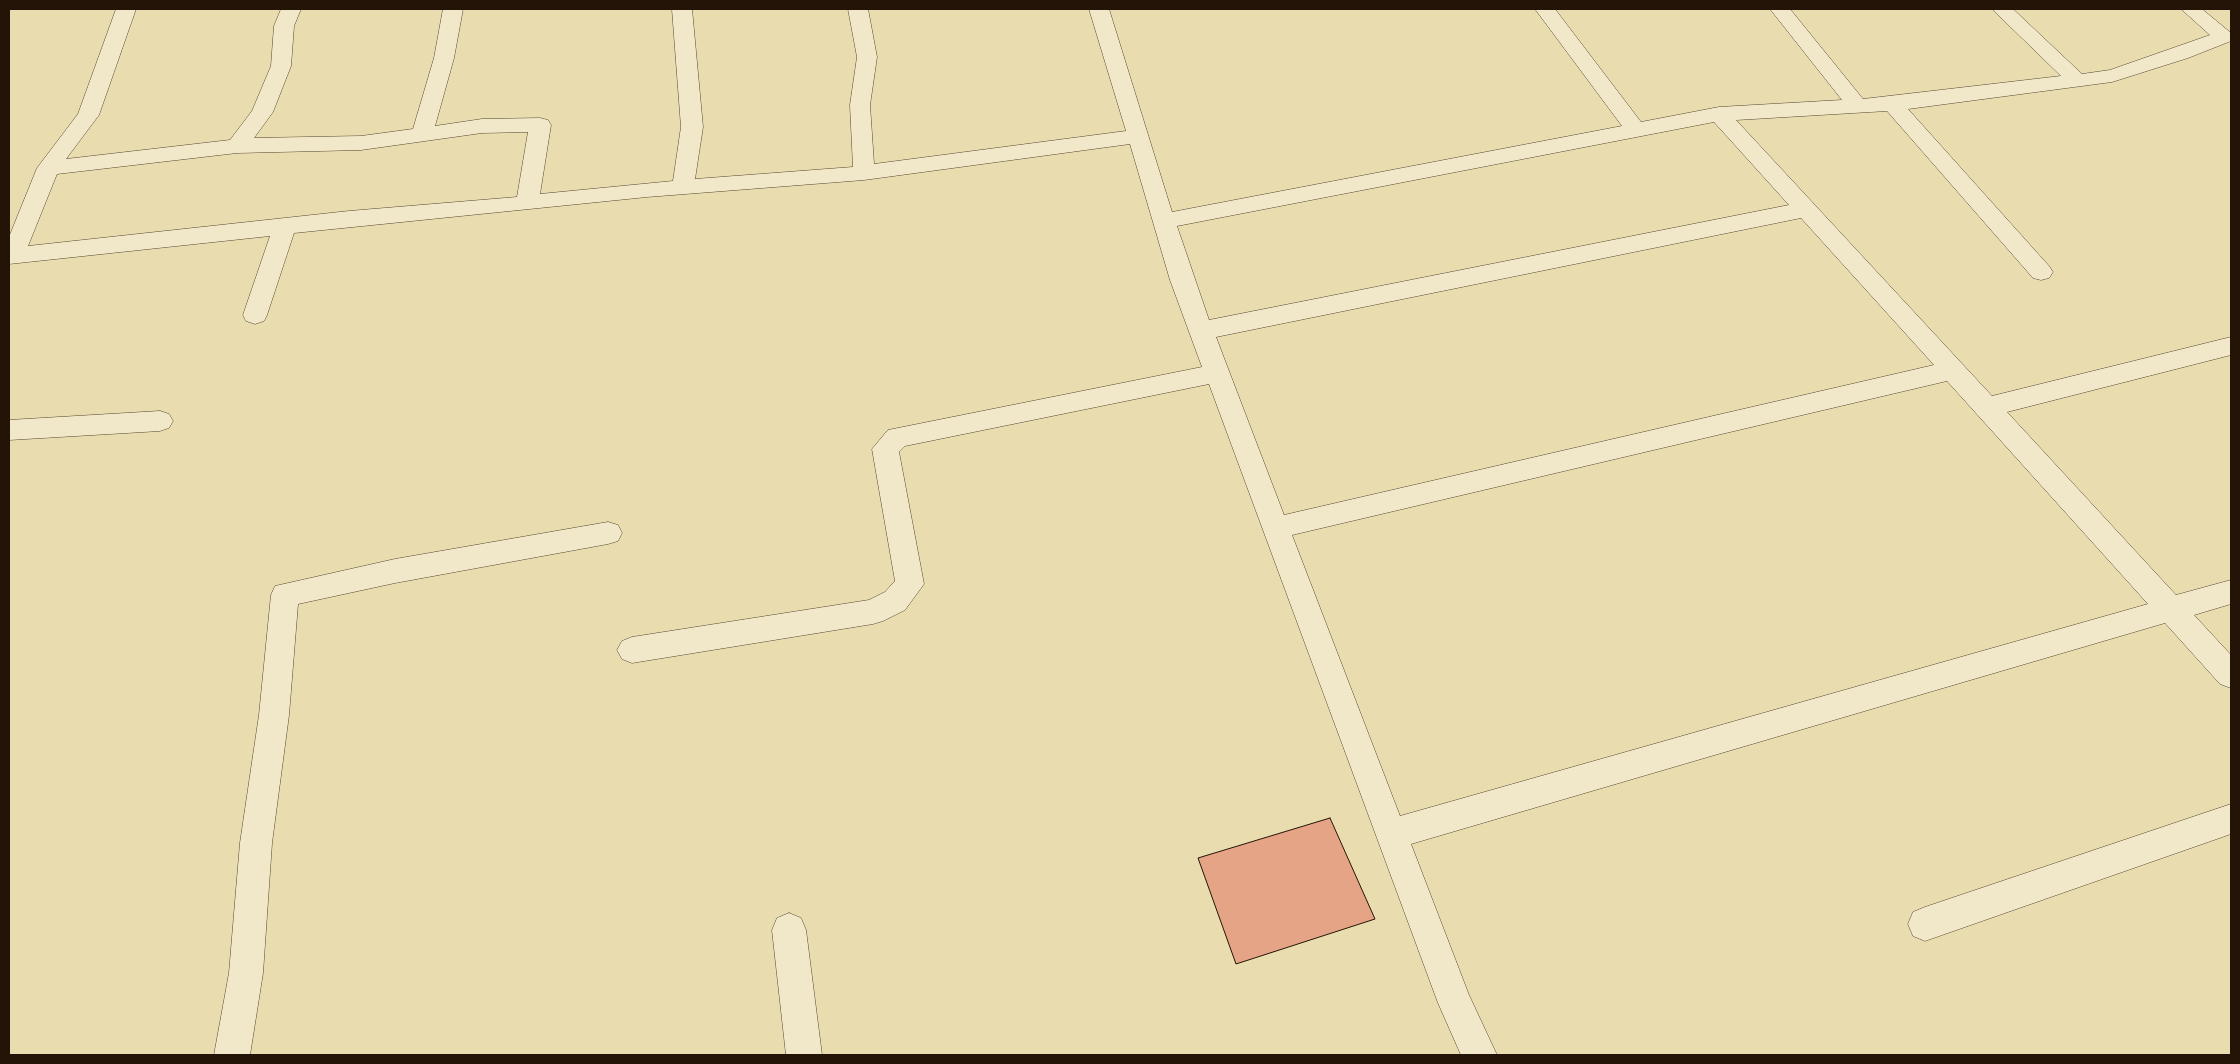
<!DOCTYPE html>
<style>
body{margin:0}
#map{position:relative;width:2240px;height:1064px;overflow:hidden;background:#e9dcae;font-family:"IM FELL Great Primer",serif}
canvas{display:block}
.frame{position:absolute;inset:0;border:10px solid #241407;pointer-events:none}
</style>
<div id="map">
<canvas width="2240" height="1064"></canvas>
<div class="frame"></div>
</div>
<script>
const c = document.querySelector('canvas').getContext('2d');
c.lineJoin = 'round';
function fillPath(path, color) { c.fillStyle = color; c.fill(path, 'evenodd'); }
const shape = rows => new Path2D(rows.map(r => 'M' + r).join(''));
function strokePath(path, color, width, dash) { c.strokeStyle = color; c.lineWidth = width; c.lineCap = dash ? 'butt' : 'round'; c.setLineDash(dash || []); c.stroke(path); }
const building = shape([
 [1330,818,1375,919,1236,964,1198,858,1330,818]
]);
const minor = shape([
 [116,9,136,9,99,115,66,159,230,140,252,111,271,66,274,26,281,9,301,9,294,26,291,66,273,112,254,138,361,136,413,129,434,58,443,9,463,9,454,58,435,126,482,119,540,118,548,120,551,125,540,194,673,181,681,127,672,9,692,9,703,127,695,179,853,167,850,105,857,57,848,9,868,9,877,57,870,105,874,164,1126,131,1089,9,1109,9,1172,212,1622,126,1535,9,1555,9,1641,122,1719,107,1842,100,1770,9,1790,9,1863,99,2061,76,1992,9,2013,9,2082,74,2110,70,2210,35,2181,9,2202,9,2231,33,2231,41,2188,58,2112,82,1908,109,2049,266,2053,272,2049,278,2041,280,2033,278,1887,111,1736,120,1992,396,2231,337,2231,355,2007,412,2176,595,2231,580,2231,604,2194,615,2231,655,2231,688,2220,684,2165,623,1411,844,1469,995,1497,1055,1461,1055,1438,1003,1209,384,905,446,899,452,924,584,905,610,883,621,873,624,632,663,622,659,617,650,622,641,632,637,869,600,885,592,895,581,872,449,888,430,1202,367,1170,280,1130,144,864,180,647,197,294,233,267,315,264,321,255,324,246,321,243,315,270,236,9,264,9,237,37,168,78,114,116,9],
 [1714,122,1789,205,1209,320,1177,226,1714,122],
 [528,132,517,197,349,211,28,246,57,174,237,153,361,150,482,133,528,132],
 [1801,218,1934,365,1284,515,1216,337,1801,218],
 [1947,381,2148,604,1400,816,1292,535,1947,381],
 [160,411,169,414,173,421,169,428,160,431,9,440,9,420,160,411],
 [608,522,618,525,622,533,618,541,608,544,395,583,298,604,289,715,272,843,263,973,250,1055,214,1055,229,973,240,843,259,715,271,595,275,586,395,559,608,522],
 [2231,804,2231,834,1925,941,1913,936,1908,924,1913,912,1925,907,2231,804],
 [789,913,801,918,806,930,822,1055,786,1055,772,930,777,918,789,913]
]);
fillPath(building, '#e4a485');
strokePath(building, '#241407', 1);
strokePath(minor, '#554631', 1);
fillPath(minor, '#f1e8ca');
</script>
